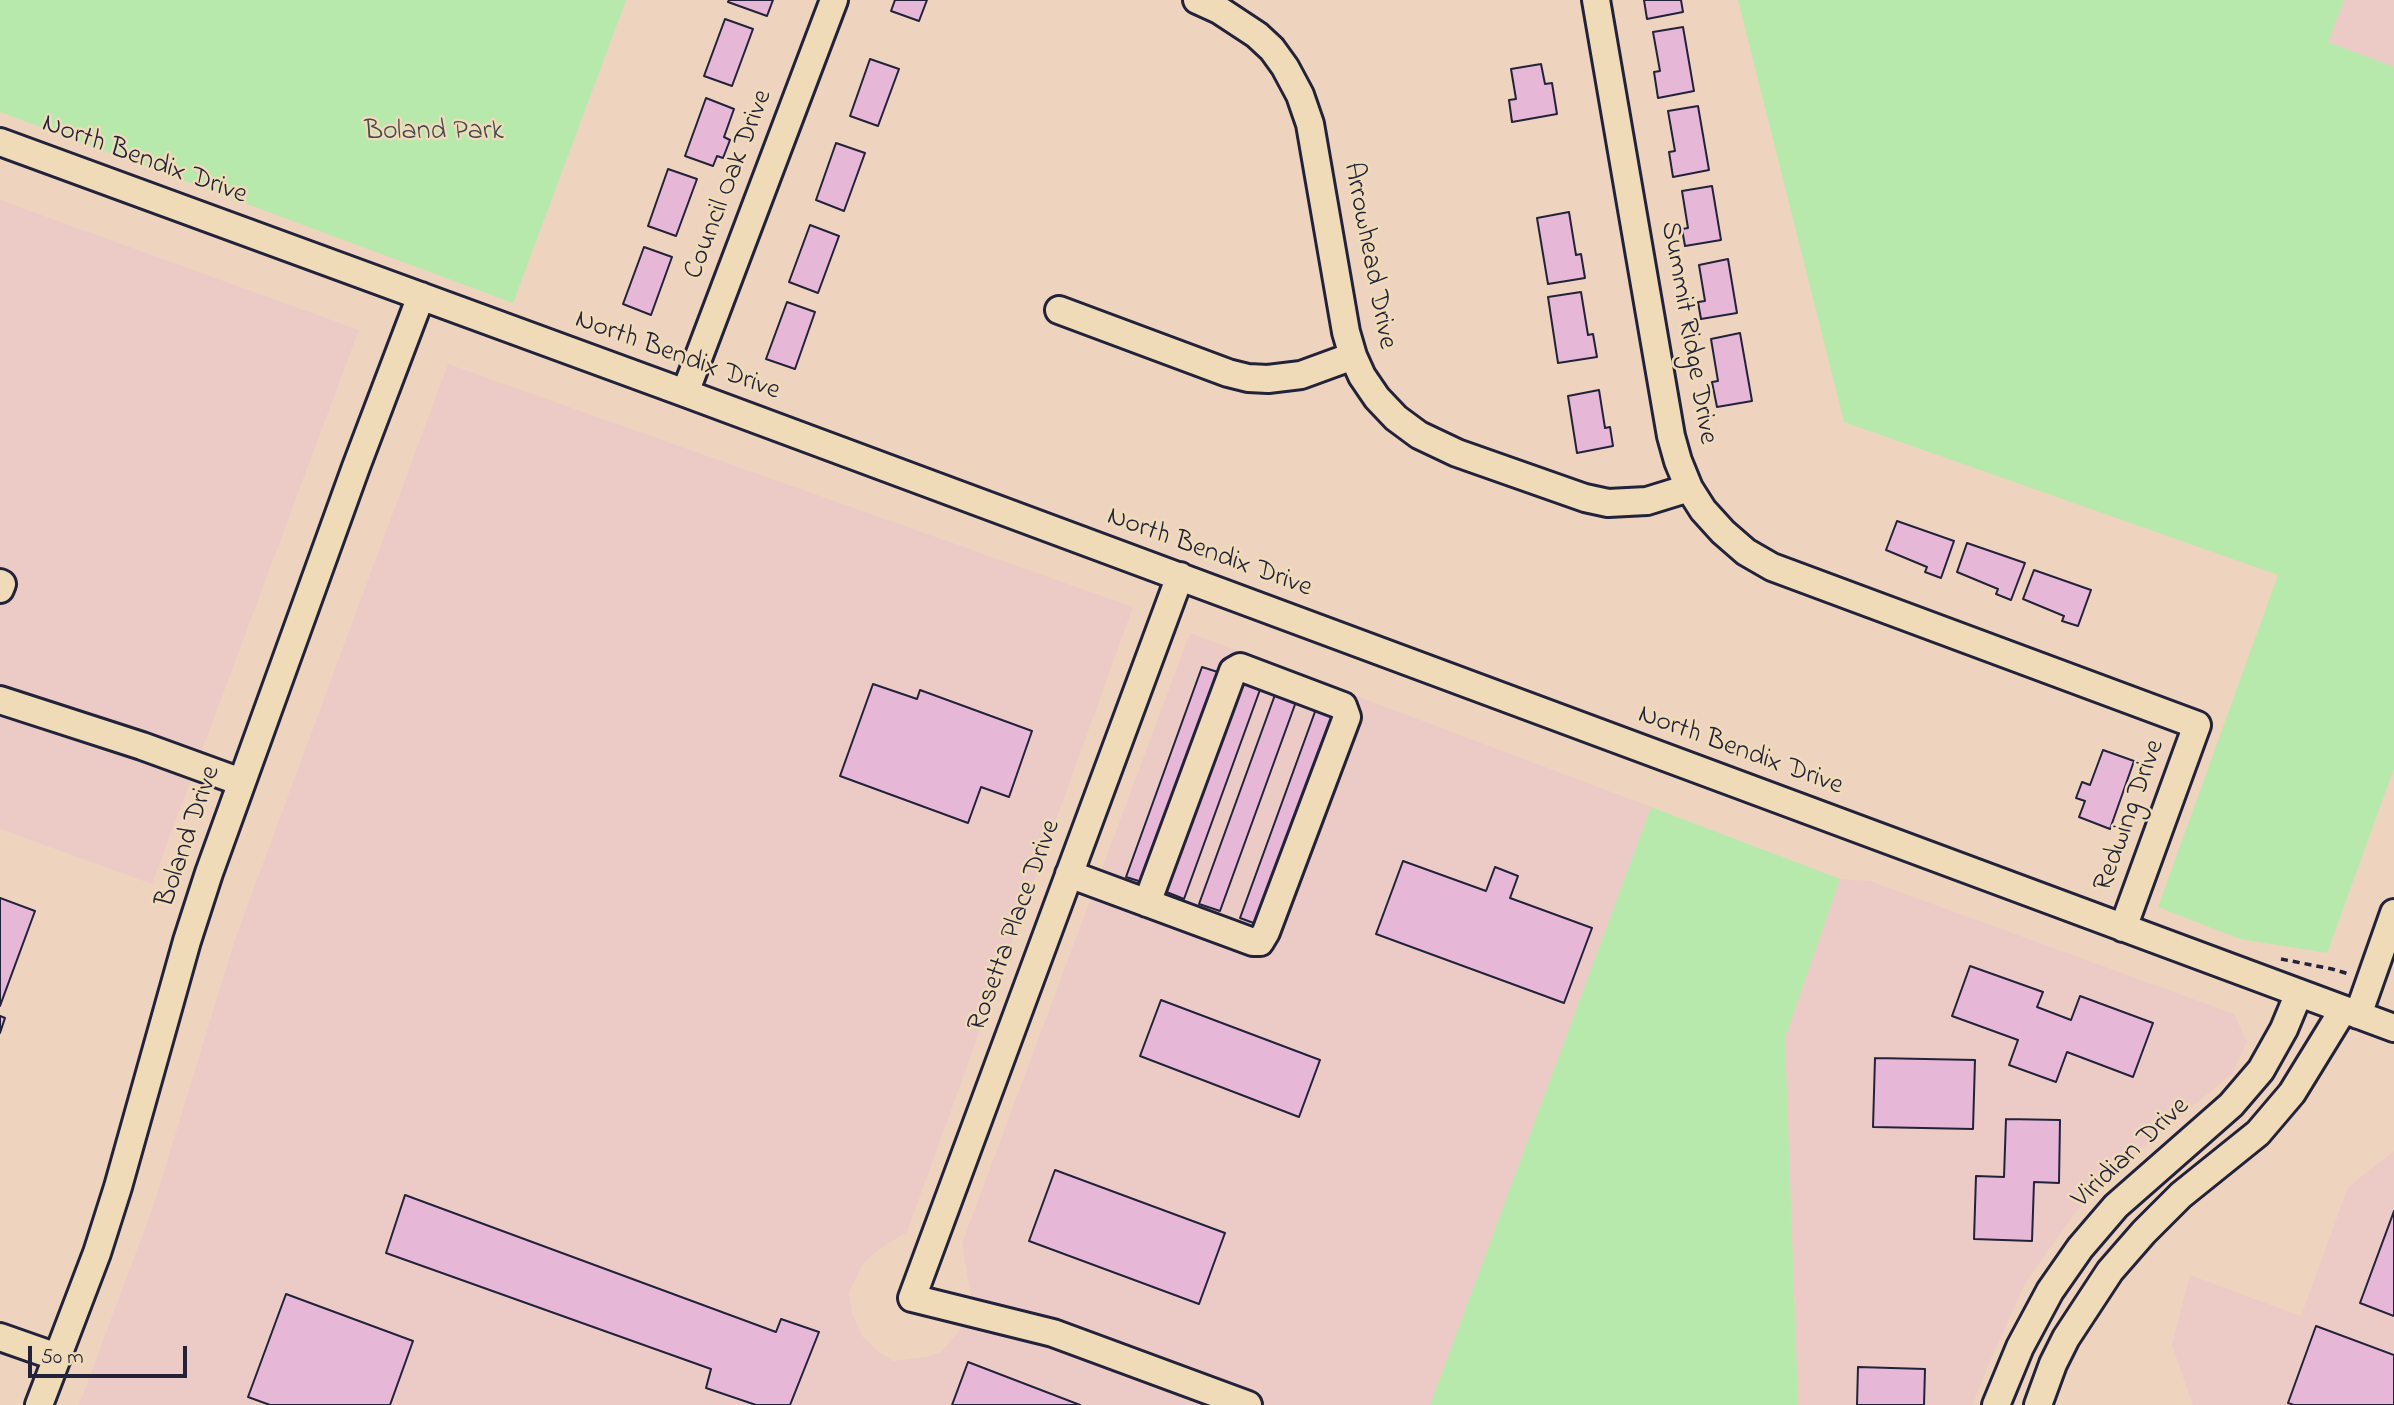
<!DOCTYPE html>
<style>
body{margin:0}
#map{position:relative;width:2394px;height:1405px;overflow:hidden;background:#eed4bf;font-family:"Indie Flower",sans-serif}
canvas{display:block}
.scale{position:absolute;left:28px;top:1346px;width:159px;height:32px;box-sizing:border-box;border:4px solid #22223b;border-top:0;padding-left:9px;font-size:21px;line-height:24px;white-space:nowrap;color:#22223b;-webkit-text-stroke:5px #f0dbb9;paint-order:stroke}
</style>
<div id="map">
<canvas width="2394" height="1405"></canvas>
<div class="scale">50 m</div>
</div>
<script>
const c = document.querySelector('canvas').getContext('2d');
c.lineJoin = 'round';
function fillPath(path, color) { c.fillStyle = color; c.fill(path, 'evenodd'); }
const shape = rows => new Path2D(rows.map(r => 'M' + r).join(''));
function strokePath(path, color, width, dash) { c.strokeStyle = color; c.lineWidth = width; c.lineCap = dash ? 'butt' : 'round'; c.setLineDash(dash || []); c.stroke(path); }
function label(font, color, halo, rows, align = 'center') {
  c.font = font + ' "Indie Flower",sans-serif'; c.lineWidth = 5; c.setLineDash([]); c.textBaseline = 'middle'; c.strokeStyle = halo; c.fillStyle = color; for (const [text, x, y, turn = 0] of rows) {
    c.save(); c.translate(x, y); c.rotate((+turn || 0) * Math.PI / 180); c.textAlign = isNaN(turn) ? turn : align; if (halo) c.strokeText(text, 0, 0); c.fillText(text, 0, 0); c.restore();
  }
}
const built = shape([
 [2344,0,2394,0,2394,67,2328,42],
 [0,200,359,330,152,884,0,829],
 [448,364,1133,607,907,1232,875,1252,861,1267,849,1293,852,1314,863,1337,879,1352,893,1361,926,1357,941,1352,962,1327,971,1297,962,1243,1190,633,1651,807,1431,1405,79,1405,153,1207,235,939],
 [1840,879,1870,881,2234,1014,2247,1042,2232,1074,2112,1173,2075,1213,2026,1282,1986,1370,1973,1405,1798,1405,1785,1038],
 [2394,1151,2394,1405,2193,1405,2172,1345,2190,1275,2301,1316,2348,1187]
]);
const green = shape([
 [0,0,626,0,513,303,0,112],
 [1738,0,2344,0,2328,42,2394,67,2394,768,2327,953,2240,939,2158,907,2278,575,1844,422],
 [1651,807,1840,879,1785,1038,1798,1405,1430,1405]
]);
const building = shape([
 [729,0,773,0,767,16,728,2,729,0],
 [895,0,927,0,919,21,891,11,895,0],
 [1644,0,1681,0,1683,12,1647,19,1644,0],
 [725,19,753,29,732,86,704,76,725,19],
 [1683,27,1694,91,1658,98,1654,72,1660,71,1653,32,1683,27],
 [870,59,899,69,878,126,850,116,870,59],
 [1541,64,1545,84,1552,83,1557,114,1512,122,1509,100,1516,99,1511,69,1541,64],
 [706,98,734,109,724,137,730,140,723,158,717,156,713,166,685,156,706,98],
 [1698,106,1709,170,1673,177,1669,152,1675,151,1668,111,1698,106],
 [836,143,865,153,844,211,816,200,836,143],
 [668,169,697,179,676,236,648,226,668,169],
 [1712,186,1721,240,1685,246,1682,229,1688,228,1682,191,1712,186],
 [1569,212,1576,255,1581,254,1585,278,1548,284,1537,218,1569,212],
 [810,225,839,236,818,293,789,282,810,225],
 [644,247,672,257,651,315,623,304,644,247],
 [1728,259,1737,313,1701,319,1698,302,1705,301,1699,265,1728,259],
 [1581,292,1588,335,1593,334,1597,357,1558,363,1548,297,1581,292],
 [787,302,815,312,795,369,766,359,787,302],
 [1740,333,1752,401,1717,407,1712,382,1718,381,1711,339,1740,333],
 [1599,390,1605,428,1610,427,1613,446,1577,453,1568,396,1599,390],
 [1897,521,1954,541,1941,578,1925,572,1927,567,1886,550,1897,521],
 [1967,543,2025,563,2011,600,1996,594,1998,589,1957,572,1967,543],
 [2034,570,2091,590,2078,626,2062,621,2064,616,2023,599,2034,570],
 [1202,667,1221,673,1145,883,1126,877,1202,667],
 [1240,679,1261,687,1184,899,1164,891,1240,679],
 [873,684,917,699,920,690,1032,731,1009,797,981,787,968,823,840,776,873,684],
 [1276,692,1297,699,1220,911,1199,904,1276,692],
 [1316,709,1334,715,1259,925,1240,918,1316,709],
 [2103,750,2134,761,2110,829,2079,817,2085,801,2076,798,2082,782,2090,785,2103,750],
 [1403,861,1486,891,1495,867,1518,876,1510,898,1592,928,1564,1003,1376,934,1403,861],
 [0,898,35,911,0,1006,0,898],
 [1970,966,2043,992,2037,1007,2071,1020,2080,996,2153,1023,2133,1077,2067,1052,2056,1082,2009,1065,2018,1040,1952,1016,1970,966],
 [1161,1000,1320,1060,1299,1117,1140,1056,1161,1000],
 [0,1016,5,1018,0,1033,0,1016],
 [1875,1058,1975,1060,1973,1129,1873,1127,1875,1058],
 [2006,1119,2060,1120,2059,1183,2034,1182,2032,1241,1974,1239,1976,1176,2004,1177,2006,1119],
 [1055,1170,1225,1233,1199,1304,1029,1241,1055,1170],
 [405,1195,776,1332,781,1319,819,1332,790,1405,756,1405,706,1388,711,1369,386,1253,405,1195],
 [2394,1211,2394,1316,2360,1303,2394,1211],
 [286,1294,413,1341,390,1405,270,1405,248,1397,286,1294],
 [2316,1326,2394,1355,2394,1405,2294,1405,2288,1403,2316,1326],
 [968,1362,1080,1405,952,1405,968,1362],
 [1858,1367,1925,1369,1924,1405,1857,1405,1858,1367]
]);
const path = shape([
 [2281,959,2332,969,2349,974]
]);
const minor = shape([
 [1197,0,1219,10,1257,35,1272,49,1285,67,1300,95,1310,124,1346,332,1353,356,1362,376,1377,398,1396,418,1419,435,1457,453,1585,498,1608,503,1647,501,1689,488],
 [1596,0,1671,436,1678,461,1689,488,1703,510,1723,532,1746,552,1772,567,2197,725,2123,928],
 [0,142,685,393,2394,1028],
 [1059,310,1228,373,1248,378,1268,379,1301,375,1353,356],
 [685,393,834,0],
 [1180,576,912,1298,1053,1333,1248,1405],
 [0,583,2,584,0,589],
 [0,700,142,746,241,782],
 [1069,874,1253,942,1260,942,1266,932,1347,717,1343,706,1240,667,1233,671,1147,903],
 [2358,1015,2394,913],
 [0,1337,57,1357],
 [39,1405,97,1253,118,1187,187,941,209,873,356,467,421,296],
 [1996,1405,2020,1347,2050,1291,2080,1248,2116,1206,2231,1105,2261,1070,2284,1029,2299,993],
 [2038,1405,2053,1364,2066,1338,2110,1271,2144,1232,2181,1195,2258,1133,2292,1093,2343,1010]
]);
const parkNames = [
 ["Boland Park",434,133]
];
const streetNames = [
 ["North Bendix Drive",144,161,20],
 ["Council Oak Drive",730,185,-69],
 ["Arrowhead Drive",1368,256,79],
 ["Summit Ridge Drive",1687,333,80],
 ["North Bendix Drive",677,357,20],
 ["North Bendix Drive",1209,554,20],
 ["North Bendix Drive",1740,752,20],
 ["Redwing Drive",2131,816,-70],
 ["Boland Drive",190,837,-71],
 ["Rosetta Place Drive",1016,926,-70],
 ["Viridian Drive",2132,1154,-43]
];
fillPath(built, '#eccbc6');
fillPath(green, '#b6e9ab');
fillPath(building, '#e7b7d8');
strokePath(building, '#22223b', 2);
strokePath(minor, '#22223b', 32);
strokePath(path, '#22223b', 3.5, [7, 5]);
strokePath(minor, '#f0dbb9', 26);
label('28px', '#404a51', '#f0dbb9', parkNames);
label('28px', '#22223b', '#f0dbb9', streetNames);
</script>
